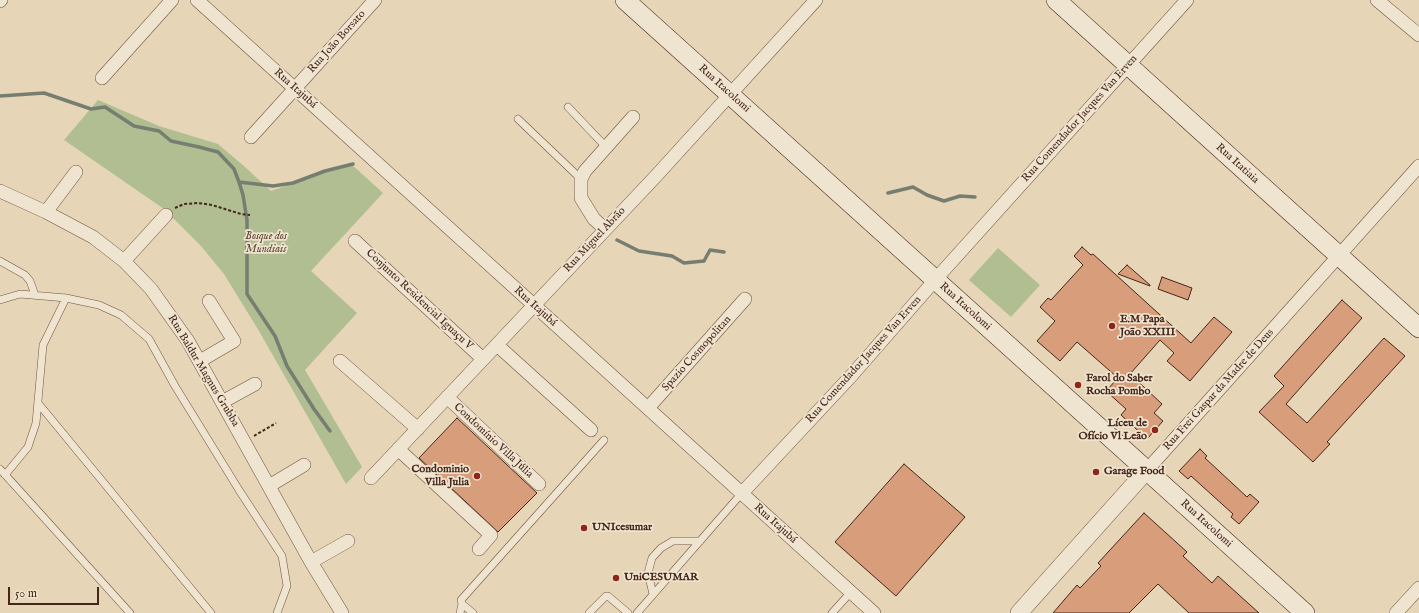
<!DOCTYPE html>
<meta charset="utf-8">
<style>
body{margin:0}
#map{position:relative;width:1419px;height:613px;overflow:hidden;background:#e6d5b6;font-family:"IM FELL English",serif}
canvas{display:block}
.scale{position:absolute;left:8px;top:587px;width:91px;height:18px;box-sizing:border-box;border:2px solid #462619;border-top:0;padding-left:5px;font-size:12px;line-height:14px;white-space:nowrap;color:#462619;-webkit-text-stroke:3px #efe4d0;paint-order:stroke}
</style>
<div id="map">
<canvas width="1419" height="613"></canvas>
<div class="scale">50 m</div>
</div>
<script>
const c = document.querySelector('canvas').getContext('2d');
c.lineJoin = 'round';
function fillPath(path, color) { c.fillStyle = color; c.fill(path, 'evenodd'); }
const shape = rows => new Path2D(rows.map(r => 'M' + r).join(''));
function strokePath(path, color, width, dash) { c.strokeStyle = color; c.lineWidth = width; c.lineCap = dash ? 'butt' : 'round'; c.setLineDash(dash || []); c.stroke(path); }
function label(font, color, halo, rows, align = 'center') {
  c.font = font + ' "IM FELL English",serif'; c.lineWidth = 3.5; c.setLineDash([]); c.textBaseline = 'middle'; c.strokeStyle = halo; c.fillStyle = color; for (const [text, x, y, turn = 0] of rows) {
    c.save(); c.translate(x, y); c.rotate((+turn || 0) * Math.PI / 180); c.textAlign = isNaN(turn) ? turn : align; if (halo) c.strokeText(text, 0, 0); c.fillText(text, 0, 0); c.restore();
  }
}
const green = shape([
 [98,100,159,126,218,144,245,167,271,191,350,163,383,193,311,271,357,313,305,370,362,467,346,484,259,331,224,274,201,246,164,209,64,140],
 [998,248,1040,285,1011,317,969,280]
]);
const stream = shape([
 [0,96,44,93,91,109,105,107,134,126,159,131,171,141,199,147,218,152,234,169,239,182,243,195,247,220,247,294,275,336,287,366,314,409,330,431],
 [239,182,273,186,293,183,325,171,353,164],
 [888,193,913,187,927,195,944,201,960,196,975,197],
 [617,240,639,251,672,256,684,263,704,261,710,250,724,252]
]);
const building = shape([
 [1082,247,1091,255,1093,254,1191,343,1214,317,1232,332,1190,381,1167,361,1174,353,1160,340,1130,374,1162,404,1154,413,1163,421,1147,439,1121,415,1126,409,1106,391,1118,378,1077,342,1060,361,1037,341,1055,321,1040,307,1048,298,1051,300,1083,265,1074,256,1082,247],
 [1127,265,1150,285,1150,286,1118,274,1127,265],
 [1162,277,1192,288,1188,300,1158,289,1162,277],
 [1342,300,1362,318,1286,404,1307,423,1384,338,1405,356,1327,442,1330,444,1313,462,1259,412,1284,386,1274,376,1342,300],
 [457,418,537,493,498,532,419,458,457,418],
 [1200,449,1207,456,1205,458,1247,497,1250,494,1259,502,1239,524,1231,517,1233,514,1191,476,1188,479,1179,471,1200,449],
 [904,464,965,517,896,596,835,542,904,464],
 [1144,513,1187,552,1183,556,1212,583,1218,576,1259,613,1189,613,1158,584,1129,613,1053,613,1077,585,1080,588,1101,566,1098,563,1144,513]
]);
const path = shape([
 [175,208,184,204,198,203,212,205,241,214,250,215],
 [254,436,276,423]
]);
const service = shape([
 [568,107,606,147],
 [518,119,581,179],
 [0,261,25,275,30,281,35,295],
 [0,300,20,294,66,298,99,305,121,315,149,339,175,386,239,490,282,556,287,586,277,613],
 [38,403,211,613],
 [0,469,130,613],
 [5,475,28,447,36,423,43,345,66,298],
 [653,594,648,573,652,558,661,548,673,541,700,541],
 [460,613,462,604],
 [473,613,462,604,461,600,604,440],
 [589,613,606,596,608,596,628,613],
 [637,613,742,493],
 [832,613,851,592]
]);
const minor = shape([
 [197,0,874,613],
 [1377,0,1419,35],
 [0,1,1,0],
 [102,78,172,0],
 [251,137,375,0],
 [0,191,46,212,93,237,124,261,151,289,188,341,311,562,342,613],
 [46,212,76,172],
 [605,229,594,219,581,198,581,179,585,171,633,117],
 [355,241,483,359],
 [124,261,166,215],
 [497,345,591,430],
 [200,361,234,341,209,301],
 [340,361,418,429],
 [447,397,539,484],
 [222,402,255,384],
 [648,408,745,299],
 [398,449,491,535,479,549],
 [1147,470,1419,166],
 [371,478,656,176,816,0],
 [269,486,304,465],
 [742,493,852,375,935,280,1187,0],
 [311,562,348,541],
 [1396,613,1419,588]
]);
const tertiary = shape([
 [1019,613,1147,470]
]);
const secondary = shape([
 [625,0,1305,613],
 [1056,0,1419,328]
]);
const markers = [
 [1112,326,4,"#8f2418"],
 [1078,385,4,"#8f2418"],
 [1155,430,4,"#8f2418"],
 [1096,472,4,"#8f2418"],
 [477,476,4,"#8f2418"],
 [584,528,4,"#8f2418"],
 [616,578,4,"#8f2418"]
];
const streetNames = [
 ["Rua João Borsato",337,42,-48],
 ["Rua Itajubá",295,89,42],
 ["Rua Itacolomi",724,89,42],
 ["Rua Comendador Jacques Van Erven",1080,119,-48],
 ["Rua Itatiaia",1237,164,42],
 ["Rua Miguel Abrão",595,240,-47],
 ["Conjunto Residencial Iguaçu V",419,300,43],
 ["Rua Itajubá",535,307,42],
 ["Rua Itacolomi",965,307,42],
 ["Spazio Cosmopolitan",697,354,-48],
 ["Rua Comendador Jacques Van Erven",864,360,-48],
 ["Rua Baldur Magnus Grubba",203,371,59],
 ["Rua Frei Gaspar da Madre de Deus",1219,390,-48],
 ["Condomínio Villa Júlia",493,441,43],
 ["Rua Itajubá",775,524,42],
 ["Rua Itacolomi",1206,524,42]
];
const parkNames = [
 ["Bosque dos",266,237],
 ["Mundiais",266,250]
];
const poiNames = [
 ["E.M Papa",1120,320],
 ["João XXIII",1120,333],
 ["Farol do Saber",1086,379],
 ["Rocha Pombo",1086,392],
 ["Líceu de",1147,424,"right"],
 ["Ofício Vl Leão",1147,437,"right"],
 ["Condominio",469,470,"right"],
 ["Villa Julia",469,483,"right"],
 ["Garage Food",1104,472],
 ["UNIcesumar",592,528],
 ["UniCESUMAR",624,578]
];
fillPath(green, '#b1be91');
strokePath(stream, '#767e71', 3.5);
fillPath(building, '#d89d7b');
strokePath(building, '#462619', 1);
strokePath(service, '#6e5240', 8);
strokePath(minor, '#6e5240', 14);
strokePath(tertiary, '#6e5240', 18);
strokePath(secondary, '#462619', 20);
strokePath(path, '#462619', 2, [3, 2]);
strokePath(service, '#efe4d0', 7);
strokePath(minor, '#efe4d0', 13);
strokePath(tertiary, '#efe4d0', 17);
strokePath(secondary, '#efe4d0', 19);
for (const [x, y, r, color] of markers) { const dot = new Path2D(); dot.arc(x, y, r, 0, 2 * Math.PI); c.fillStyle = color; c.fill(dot); strokePath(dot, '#efe4d0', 1.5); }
label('11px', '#462619', '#efe4d0', streetNames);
label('italic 11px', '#5b4431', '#efe4d0', parkNames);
label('bold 11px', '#462619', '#efe4d0', poiNames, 'left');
</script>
